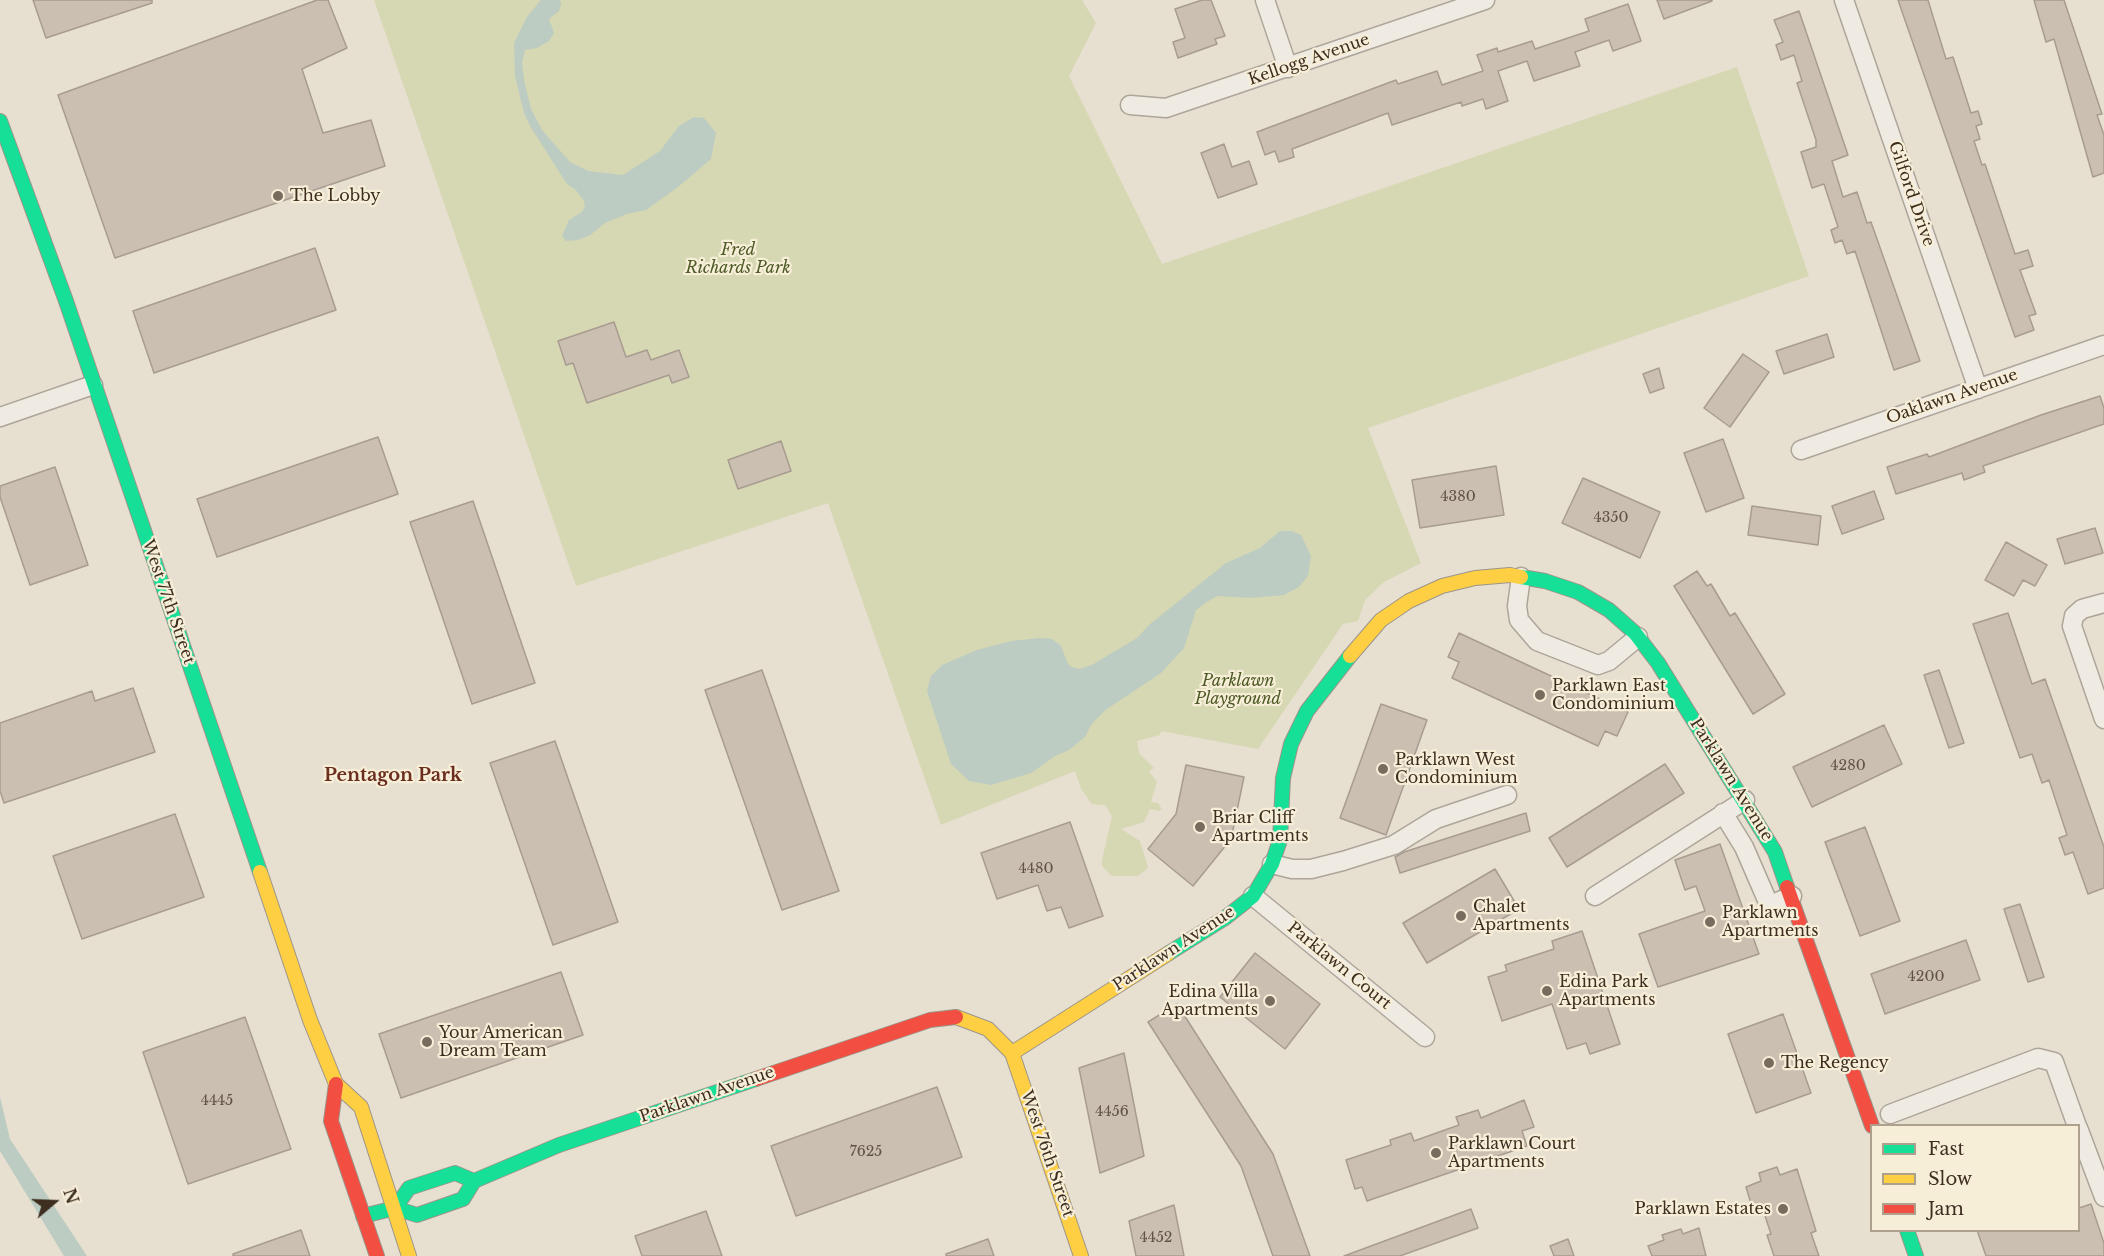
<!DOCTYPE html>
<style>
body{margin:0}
#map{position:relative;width:2104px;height:1256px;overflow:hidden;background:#e7e0d1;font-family:"Libre Baskerville",serif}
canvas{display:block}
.legend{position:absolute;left:1870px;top:1124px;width:210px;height:108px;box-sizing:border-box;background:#f7eed8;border:2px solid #ada18e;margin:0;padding:8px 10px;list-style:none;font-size:18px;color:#3d2e20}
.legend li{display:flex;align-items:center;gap:12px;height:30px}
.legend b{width:30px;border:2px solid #ada18e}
.north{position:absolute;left:24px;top:1172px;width:60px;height:60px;-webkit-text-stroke:4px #f7eed8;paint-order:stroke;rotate:71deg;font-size:16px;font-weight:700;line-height:24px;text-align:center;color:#3d2e20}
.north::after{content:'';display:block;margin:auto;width:21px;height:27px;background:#3d2e20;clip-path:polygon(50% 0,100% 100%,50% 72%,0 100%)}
</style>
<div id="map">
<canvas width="2104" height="1256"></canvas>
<ul class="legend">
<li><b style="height:8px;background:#16e098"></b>Fast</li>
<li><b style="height:8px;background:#ffcf43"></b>Slow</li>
<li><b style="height:8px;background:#f24e42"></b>Jam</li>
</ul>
<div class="north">N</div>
</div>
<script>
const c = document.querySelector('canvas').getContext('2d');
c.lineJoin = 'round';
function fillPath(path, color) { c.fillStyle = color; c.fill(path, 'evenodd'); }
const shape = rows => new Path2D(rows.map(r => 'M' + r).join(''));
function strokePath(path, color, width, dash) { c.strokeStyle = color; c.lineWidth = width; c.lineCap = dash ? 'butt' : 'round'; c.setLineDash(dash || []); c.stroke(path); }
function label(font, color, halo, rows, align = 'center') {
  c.font = font + ' "Libre Baskerville",serif'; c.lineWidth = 4.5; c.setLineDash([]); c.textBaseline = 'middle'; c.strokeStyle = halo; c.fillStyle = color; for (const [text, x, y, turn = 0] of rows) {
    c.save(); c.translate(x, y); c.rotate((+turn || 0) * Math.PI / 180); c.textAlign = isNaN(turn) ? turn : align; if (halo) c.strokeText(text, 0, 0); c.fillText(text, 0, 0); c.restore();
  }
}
const green = shape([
 [374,0,1082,0,1096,23,1069,76,1162,264,1737,67,1809,276,1368,428,1421,563,1384,582,1365,600,1358,621,1343,624,1258,749,1161,731,1160,735,1137,741,1139,753,1154,768,1149,771,1157,782,1151,802,1158,803,1162,809,1159,811,1150,809,1144,822,1121,829,1140,841,1148,868,1138,876,1112,876,1102,866,1102,860,1112,816,1105,805,1092,804,1081,789,1075,771,941,825,828,503,576,586]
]);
const water = shape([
 [541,0,560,0,561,4,559,11,549,19,554,33,549,41,537,48,525,50,522,63,524,80,531,109,542,130,570,162,588,171,623,175,660,151,679,126,694,117,704,118,716,133,711,159,678,187,646,210,627,214,605,223,590,235,578,240,566,241,562,236,569,220,582,212,585,206,584,201,576,190,567,184,530,126,524,113,515,76,514,43,527,17],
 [1280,531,1291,531,1301,535,1311,556,1308,576,1299,587,1284,595,1251,598,1217,596,1207,602,1196,610,1184,648,1161,673,1104,711,1091,725,1085,737,1069,750,1055,756,1031,773,991,785,969,781,951,764,927,691,931,676,942,665,977,650,1011,641,1040,638,1052,639,1061,646,1068,664,1072,667,1079,669,1092,665,1137,638,1149,625,1226,563,1260,548],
 [0,1097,10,1139,87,1256,64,1256,0,1151]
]);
const building = shape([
 [33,0,152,0,152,3,46,38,33,0],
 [317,0,328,0,347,48,302,69,323,133,371,120,385,166,115,258,58,95,317,0],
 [1202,0,1211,0,1225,36,1215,39,1217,44,1178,58,1173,42,1185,38,1175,9,1202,0],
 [1657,0,1712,0,1712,1,1664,19,1657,0],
 [1898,0,1928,0,1946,59,1953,57,1971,113,1978,111,1982,124,1976,126,1980,139,1974,141,1982,165,1985,164,2015,254,2028,250,2033,266,2020,270,2036,314,2029,316,2034,330,2015,337,1898,0],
 [2034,0,2064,0,2102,114,2097,115,2104,135,2104,173,2093,177,2054,39,2046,42,2034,0],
 [1628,4,1641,41,1613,51,1609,40,1575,52,1580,66,1534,81,1527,61,1498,71,1508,101,1486,109,1483,99,1462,106,1461,102,1392,125,1388,113,1292,149,1294,157,1279,162,1275,151,1265,155,1257,132,1396,80,1398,84,1437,71,1442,85,1483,71,1477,55,1497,48,1498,52,1532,41,1535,49,1589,31,1585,19,1628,4],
 [1799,11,1848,155,1832,161,1843,197,1857,192,1867,223,1871,222,1920,361,1894,370,1855,251,1847,254,1842,240,1835,243,1831,230,1838,227,1824,184,1812,188,1801,152,1816,147,1816,140,1797,83,1802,81,1794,55,1781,60,1776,45,1783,42,1774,20,1799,11],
 [1224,144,1232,167,1249,161,1257,184,1218,198,1201,153,1224,144],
 [315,248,336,310,154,373,133,311,315,248],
 [614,322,626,357,647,350,651,360,679,350,689,377,672,383,669,375,587,403,573,363,566,365,558,341,614,322],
 [1827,334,1834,357,1784,374,1776,351,1827,334],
 [1743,354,1769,372,1730,427,1704,408,1743,354],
 [1659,368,1664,388,1650,393,1643,374,1659,368],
 [2100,396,2104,408,2104,424,1983,466,1985,472,1964,480,1962,473,1896,494,1887,467,1927,454,1929,457,2041,415,2100,396],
 [378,437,398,494,217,557,197,499,378,437],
 [1723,439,1744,498,1706,512,1684,453,1723,439],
 [781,441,791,471,738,489,728,460,781,441],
 [1496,466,1504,515,1420,528,1412,480,1496,466],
 [55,467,88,565,30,585,0,497,0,486,55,467],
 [1583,478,1660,512,1640,558,1562,523,1583,478],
 [1874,491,1884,519,1842,534,1832,506,1874,491],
 [473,501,535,683,472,704,410,522,473,501],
 [1752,506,1821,516,1818,545,1748,535,1752,506],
 [2095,528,2103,553,2065,564,2057,539,2095,528],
 [2006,542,2047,565,2035,586,2023,580,2014,596,1985,580,2006,542],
 [1697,571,1707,586,1711,584,1730,616,1735,613,1785,694,1753,714,1674,586,1697,571],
 [2008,613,2032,684,2045,679,2104,847,2104,888,2088,894,2073,852,2065,855,2059,838,2067,835,2049,780,2042,783,2032,754,2020,758,1973,624,2008,613],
 [1459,633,1628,712,1617,736,1605,731,1598,746,1452,678,1459,662,1448,657,1459,633],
 [762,670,839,891,782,910,705,690,762,670],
 [1939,670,1964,743,1949,748,1924,675,1939,670],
 [133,688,155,752,4,803,0,791,0,723,92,691,95,701,133,688],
 [1381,704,1427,720,1386,835,1340,818,1381,704],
 [1884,725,1902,764,1812,807,1793,767,1884,725],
 [555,741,618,922,553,945,490,763,555,741],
 [1665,764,1684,793,1567,867,1549,838,1665,764],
 [1186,765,1244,777,1231,839,1193,886,1148,849,1176,814,1186,765],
 [1526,813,1530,831,1400,873,1395,857,1404,852,1526,813],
 [175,814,204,897,82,939,53,856,175,814],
 [1070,822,1103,916,1069,928,1061,907,1047,911,1038,885,997,899,981,853,1070,822],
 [1865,827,1900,921,1860,936,1825,842,1865,827],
 [1720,844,1759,954,1658,987,1639,934,1705,911,1696,886,1685,890,1675,860,1720,844],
 [1495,869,1519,909,1427,963,1403,923,1495,869],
 [2020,904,2044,977,2028,982,2004,909,2020,904],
 [1582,931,1620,1044,1590,1054,1586,1043,1567,1049,1552,1004,1502,1021,1488,977,1507,971,1505,965,1554,949,1552,941,1582,931],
 [1966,940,1980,980,1885,1014,1871,974,1966,940],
 [1255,953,1320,1004,1285,1049,1220,997,1255,953],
 [561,972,583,1035,401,1098,379,1034,561,972],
 [1177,1004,1273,1154,1310,1256,1273,1256,1241,1166,1148,1022,1177,1004],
 [1783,1014,1811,1093,1756,1113,1728,1034,1783,1014],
 [245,1017,291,1149,188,1184,143,1052,245,1017],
 [1124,1053,1144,1156,1100,1173,1079,1068,1124,1053],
 [937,1087,962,1157,796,1216,771,1146,937,1087],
 [1524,1100,1534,1127,1522,1131,1527,1146,1367,1201,1362,1187,1355,1189,1346,1160,1391,1145,1390,1140,1411,1133,1414,1141,1459,1125,1456,1117,1478,1110,1481,1118,1524,1100],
 [1777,1167,1780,1175,1797,1169,1816,1231,1811,1233,1819,1256,1774,1256,1767,1235,1771,1234,1761,1204,1752,1207,1746,1187,1761,1181,1759,1173,1777,1167],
 [2091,1204,2104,1243,2104,1256,1986,1256,1977,1230,2079,1230,2079,1208,2091,1204],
 [1174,1205,1184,1256,1136,1256,1129,1221,1174,1205],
 [1471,1209,1478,1228,1400,1256,1344,1256,1471,1209],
 [706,1211,722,1256,642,1256,635,1236,706,1211],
 [1699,1228,1706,1256,1652,1256,1648,1246,1664,1240,1662,1235,1681,1229,1683,1234,1699,1228],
 [301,1230,310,1256,233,1256,233,1254,301,1230],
 [988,1239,994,1256,946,1256,946,1254,988,1239],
 [1568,1239,1574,1256,1554,1256,1550,1246,1568,1239]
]);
const street = shape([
 [1265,0,1288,68],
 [1844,0,1978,389],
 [1130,105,1166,108,1485,0],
 [0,417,93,385],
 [1801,450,2104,345],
 [1521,577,1517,606,1519,620,1537,641,1598,665,1609,661,1638,637],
 [2104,603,2082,609,2074,616,2072,626,2104,719],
 [1723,813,1744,847,1767,900,1772,904,1792,896],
 [1272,864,1292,869,1311,869,1343,861,1394,845,1436,819,1507,795],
 [1253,896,1425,1037],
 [1595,896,1745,800],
 [1890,1114,2038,1058,2054,1062,2077,1126],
 [2078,1128,2104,1197]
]);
const fast = shape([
 [0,121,66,301,260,872],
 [1521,577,1545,581,1578,592,1609,610,1635,633,1658,663,1775,852,1787,887],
 [1169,953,1225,918,1253,896,1272,864,1280,840,1283,778,1291,744,1307,711,1350,656],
 [395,1208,409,1188,455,1173,474,1181],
 [363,1216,395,1208,417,1215,463,1199,474,1181,559,1145,756,1079],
 [1907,1230,1916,1256]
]);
const slow = shape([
 [1350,656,1381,620,1409,601,1442,586,1475,578,1510,575,1521,577],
 [260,872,310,1020,336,1084,361,1107,409,1256],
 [956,1017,988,1029,1012,1053,1081,1256],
 [1012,1053,1169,953]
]);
const jam = shape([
 [1787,887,1872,1126],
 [756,1079,930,1020,956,1017],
 [336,1084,331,1121,377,1256]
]);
const markers = [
 [278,196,6,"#786c5e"],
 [1540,695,6,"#786c5e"],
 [1383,769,6,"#786c5e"],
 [1200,827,6,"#786c5e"],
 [1461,916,6,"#786c5e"],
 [1710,922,6,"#786c5e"],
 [1547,991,6,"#786c5e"],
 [1270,1001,6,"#786c5e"],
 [427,1042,6,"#786c5e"],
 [1769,1063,6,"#786c5e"],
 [1436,1153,6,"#786c5e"],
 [1783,1209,6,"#786c5e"]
];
const numberNames = [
 ["4380",1458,497],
 ["4350",1611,518],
 ["4280",1848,766],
 ["4480",1036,869],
 ["4200",1926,977],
 ["4445",217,1101],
 ["4456",1112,1112],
 ["7625",866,1152],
 ["4452",1156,1238]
];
const streetNames = [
 ["Kellogg Avenue",1309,60,-19],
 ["Gilford Drive",1911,194,71],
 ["Oaklawn Avenue",1952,397,-19],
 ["West 77th Street",168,602,71],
 ["Parklawn Avenue",1731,780,58],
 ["Parklawn Avenue",1174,949,-33],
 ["Parklawn Court",1339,966,39],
 ["Parklawn Avenue",707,1095,-19],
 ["West 76th Street",1047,1154,71]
];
const poiNames = [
 ["The Lobby",290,196],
 ["Parklawn East",1552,686],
 ["Condominium",1552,704],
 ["Parklawn West",1395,760],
 ["Condominium",1395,778],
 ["Briar Cliff",1212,818],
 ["Apartments",1212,836],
 ["Chalet",1473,907],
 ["Apartments",1473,925],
 ["Parklawn",1722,913],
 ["Apartments",1722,931],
 ["Edina Park",1559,982],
 ["Apartments",1559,1000],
 ["Edina Villa",1258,992,"right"],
 ["Apartments",1258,1010,"right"],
 ["Your American",439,1033],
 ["Dream Team",439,1051],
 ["The Regency",1781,1063],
 ["Parklawn Court",1448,1144],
 ["Apartments",1448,1162],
 ["Parklawn Estates",1771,1209,"right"]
];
const parkNames = [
 ["Fred",738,250],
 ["Richards Park",738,268],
 ["Parklawn",1238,681],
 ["Playground",1238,699]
];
const neighbourhoodNames = [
 ["Pentagon Park",393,776]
];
fillPath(green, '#d6d7b3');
fillPath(water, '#bcccc2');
fillPath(building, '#cbbfb2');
strokePath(building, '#a89c90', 1.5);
strokePath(street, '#ada599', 21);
strokePath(fast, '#9c958a', 16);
strokePath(slow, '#9c958a', 16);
strokePath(jam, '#9c958a', 16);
strokePath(street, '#efebe3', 18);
strokePath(fast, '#16e098', 14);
strokePath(slow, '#ffcf43', 14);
strokePath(jam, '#f24e42', 14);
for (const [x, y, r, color] of markers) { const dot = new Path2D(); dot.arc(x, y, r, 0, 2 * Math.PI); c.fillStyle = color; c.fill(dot); strokePath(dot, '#f7eed8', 2); }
label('14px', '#605244', null, numberNames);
label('16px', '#3d2e20', '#f7eed8', streetNames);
label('16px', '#3d2e20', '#f7eed8', poiNames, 'left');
label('italic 16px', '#4d5a26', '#f7eed8', parkNames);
label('bold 18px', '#6b2e1e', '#f7eed8', neighbourhoodNames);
</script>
